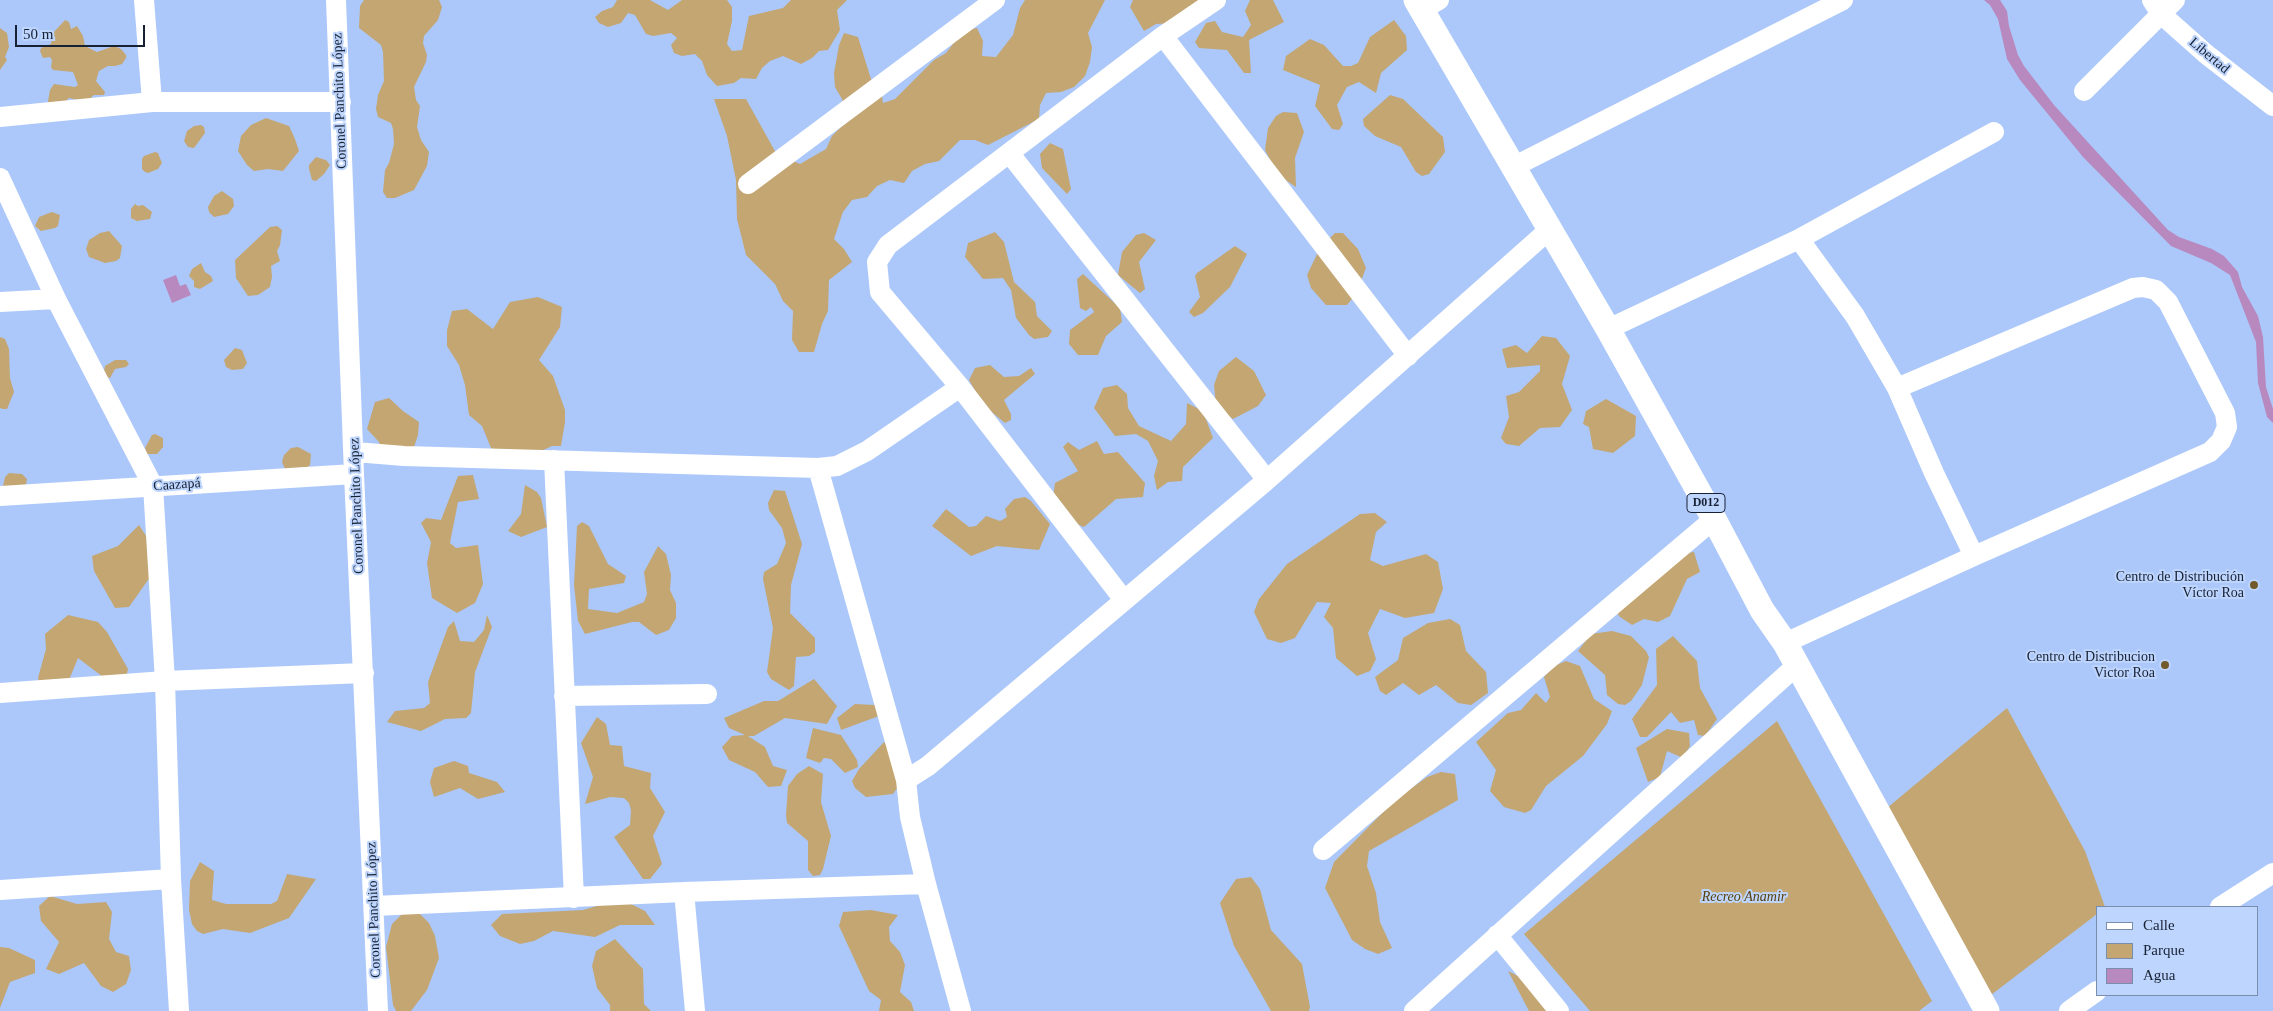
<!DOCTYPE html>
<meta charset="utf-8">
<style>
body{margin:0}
#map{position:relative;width:2273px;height:1011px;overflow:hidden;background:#acc8fa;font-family:"Times New Roman",serif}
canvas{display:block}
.legend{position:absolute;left:2096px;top:906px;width:162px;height:90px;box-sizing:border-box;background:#bed5fd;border:1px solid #7b8dad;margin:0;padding:6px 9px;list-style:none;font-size:15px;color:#172134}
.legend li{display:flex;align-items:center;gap:10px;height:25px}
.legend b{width:25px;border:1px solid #7b8dad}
.scale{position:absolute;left:15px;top:25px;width:130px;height:22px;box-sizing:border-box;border:2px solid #172134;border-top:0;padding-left:6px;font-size:15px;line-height:18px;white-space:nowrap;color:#172134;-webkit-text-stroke:4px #bed5fd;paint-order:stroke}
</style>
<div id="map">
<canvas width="2273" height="1011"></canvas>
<ul class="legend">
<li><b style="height:6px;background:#fff"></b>Calle</li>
<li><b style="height:14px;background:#c3a672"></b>Parque</li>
<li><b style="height:14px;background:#b889bf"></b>Agua</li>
</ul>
<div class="scale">50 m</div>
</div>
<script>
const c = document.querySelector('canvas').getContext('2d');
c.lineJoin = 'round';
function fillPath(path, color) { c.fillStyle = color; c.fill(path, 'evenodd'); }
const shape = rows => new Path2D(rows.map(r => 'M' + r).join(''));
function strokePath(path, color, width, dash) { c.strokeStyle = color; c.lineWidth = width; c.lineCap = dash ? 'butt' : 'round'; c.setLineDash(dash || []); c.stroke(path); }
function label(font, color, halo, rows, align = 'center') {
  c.font = font + ' "Times New Roman",serif'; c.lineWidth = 4; c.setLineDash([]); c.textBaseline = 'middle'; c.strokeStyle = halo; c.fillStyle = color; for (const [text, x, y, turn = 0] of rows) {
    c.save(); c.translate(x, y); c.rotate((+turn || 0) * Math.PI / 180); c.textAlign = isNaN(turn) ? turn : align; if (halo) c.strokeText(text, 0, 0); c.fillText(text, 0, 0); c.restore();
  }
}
const green = shape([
 [364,0,439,0,442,7,438,20,424,36,423,43,427,55,426,62,414,87,416,100,420,106,417,127,421,140,429,152,427,166,414,190,395,198,387,198,383,192,385,170,389,163,394,144,393,129,391,123,378,117,376,109,378,95,384,81,383,52,381,45,359,28,360,6],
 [617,0,650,0,668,10,682,0,727,0,732,7,732,21,727,44,732,51,742,50,749,16,783,8,791,0,847,0,837,10,840,30,828,50,819,51,812,58,801,64,783,56,770,61,762,68,756,79,741,78,734,83,717,86,707,75,702,61,695,54,682,56,674,53,671,45,677,38,671,33,653,36,646,34,635,15,628,13,621,23,608,27,599,23,595,17,602,11,613,7],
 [1025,0,1105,0,1088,33,1092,47,1090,62,1085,76,1074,87,1061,92,1046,93,1040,105,1039,119,988,145,975,140,960,140,939,161,925,164,912,171,904,183,890,180,877,186,867,197,852,200,843,212,834,239,844,249,852,262,829,280,828,311,822,324,814,352,799,352,792,340,793,311,783,301,775,284,746,255,737,219,736,180,727,136,714,99,746,99,776,153,800,164,826,149,832,136,842,126,846,112,842,99,835,87,834,73,839,45,844,33,858,37,871,79,881,89,883,103,895,99,934,60,946,53,963,31,977,28,983,41,982,56,996,57,1013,35,1020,8],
 [1133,0,1204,0,1175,23,1156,24,1144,31,1130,7],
 [1250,0,1273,0,1284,22,1249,40,1251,73,1244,73,1227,50,1199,48,1195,42,1206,23,1215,21,1222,32,1243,37,1251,25,1245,11],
 [65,20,69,22,71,29,77,26,83,36,85,46,97,52,114,46,121,49,126,55,126,58,122,64,115,66,108,66,99,71,96,81,105,92,104,95,94,95,86,102,69,98,62,105,49,104,48,101,50,90,54,84,75,87,78,85,73,72,53,70,51,67,52,60,50,57,43,58,40,51,41,48,51,44,53,33],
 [1394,20,1406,36,1407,50,1381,73,1376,93,1359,82,1347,87,1337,105,1343,124,1339,130,1332,129,1315,106,1320,85,1283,70,1286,56,1310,39,1324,45,1343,66,1351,66,1358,63,1370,37],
 [0,28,7,33,9,47,5,57,7,60,0,70],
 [1390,95,1403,99,1443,137,1445,152,1429,174,1422,176,1416,172,1401,147,1375,136,1364,126,1363,119],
 [1283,112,1297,113,1304,132,1295,158,1296,187,1278,175,1265,150,1268,128,1276,116],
 [266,118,289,126,295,139,299,151,283,171,268,169,254,171,247,165,238,151,241,136,251,125],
 [201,125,204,127,205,133,194,148,188,147,184,141,187,131,194,126],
 [1050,143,1063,149,1071,189,1067,194,1042,168,1040,154],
 [155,152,158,153,162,163,158,169,148,173,145,172,142,169,142,159,144,156],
 [316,157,326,160,330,165,324,174,316,181,312,180,309,169,309,165],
 [222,191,233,199,234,206,228,214,214,217,209,212,208,207,214,196],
 [135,204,138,206,143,205,152,212,150,219,137,221,131,218,131,209],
 [52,212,60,215,58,226,55,228,41,231,35,226,39,217],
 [277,226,282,230,280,245,277,251,280,261,271,266,272,277,270,287,258,295,248,296,236,278,235,260,270,227],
 [109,231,122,246,120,258,116,261,105,263,89,257,86,249,89,240,100,233],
 [995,232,1004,242,1014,282,1035,302,1037,316,1052,331,1048,337,1034,339,1029,335,1016,318,1011,290,1003,278,983,279,965,257,968,243],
 [1144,233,1156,240,1139,262,1145,289,1140,293,1118,275,1122,252,1136,235],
 [1335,233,1343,233,1358,249,1366,268,1356,294,1347,305,1326,305,1311,288,1307,275,1320,248],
 [1235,246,1247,254,1230,287,1203,313,1194,317,1189,312,1200,297,1195,276,1197,273],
 [201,263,205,272,211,276,213,281,200,289,194,287,194,281,189,276,192,269],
 [1083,274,1120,308,1122,322,1106,336,1098,355,1078,355,1069,344,1070,330,1094,312,1091,307,1086,311,1080,308,1077,279],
 [538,297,562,307,560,327,539,360,553,376,565,410,565,422,561,446,552,446,533,455,504,457,491,448,482,426,469,415,465,385,459,365,447,346,447,330,452,311,467,309,493,329,510,302],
 [1542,336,1556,338,1570,356,1562,384,1572,410,1560,427,1540,428,1519,446,1506,444,1501,438,1509,417,1506,396,1519,392,1540,371,1540,365,1507,368,1502,349,1516,345,1527,353],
 [0,337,5,339,9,349,10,378,14,392,7,409,3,409,0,408],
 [235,348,242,350,247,363,243,369,232,370,226,367,224,360],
 [1236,357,1254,371,1266,395,1258,406,1233,419,1216,406,1214,385,1219,371],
 [115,360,126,360,129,364,126,367,115,369,110,378,107,377,104,371,105,366],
 [990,365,1004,377,1019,376,1031,368,1035,374,1004,400,1011,414,1011,420,1005,423,983,405,969,380,975,368],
 [1117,385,1127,394,1128,408,1139,426,1171,441,1186,424,1187,403,1203,411,1213,438,1183,467,1182,481,1168,482,1157,490,1154,476,1158,461,1148,441,1136,434,1115,436,1094,408,1103,388],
 [389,398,403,411,419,422,418,435,414,447,380,447,379,442,367,429,375,402],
 [1606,399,1636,416,1635,436,1613,453,1593,449,1589,427,1583,424,1586,411],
 [155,434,163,438,163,447,157,454,147,454,145,448,152,435],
 [1097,441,1104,454,1118,452,1145,483,1143,497,1116,499,1084,527,1059,517,1052,504,1055,483,1078,471,1063,447,1068,442,1079,450],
 [298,447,311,454,310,465,308,467,285,469,282,462,284,455,291,448],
 [9,473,22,474,27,479,26,484,20,488,3,486,5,477],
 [473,475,479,499,458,502,450,543,456,548,478,545,483,584,475,603,457,613,432,598,427,563,431,542,421,523,426,518,441,520,458,476],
 [525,485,537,492,541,498,547,527,521,537,508,531,521,514],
 [774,490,785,491,802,544,791,585,790,613,815,638,815,652,809,656,796,657,794,686,789,690,771,679,767,672,773,628,763,579,764,572,777,564,786,543,782,528,769,510,768,503],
 [1025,497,1031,501,1050,524,1039,550,997,546,971,556,932,526,946,509,969,527,976,526,986,516,1000,521,1007,517,1005,509,1014,499],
 [1375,513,1387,522,1376,532,1370,560,1383,566,1426,554,1438,562,1443,589,1434,613,1405,618,1380,609,1368,633,1376,659,1370,671,1357,676,1336,658,1333,628,1324,617,1331,603,1317,602,1295,638,1281,643,1267,639,1254,612,1259,599,1287,564,1360,514],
 [582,522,589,526,608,564,626,576,624,583,589,589,588,609,617,613,644,602,647,594,644,572,658,546,666,554,671,575,670,590,676,603,676,618,669,630,656,635,639,622,632,622,585,634,578,621,574,585,577,526],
 [139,525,152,545,153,573,129,607,115,608,94,571,92,556,118,546],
 [1694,552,1700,572,1687,579,1670,616,1658,622,1644,619,1632,625,1620,617,1612,606,1666,556],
 [68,615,98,622,107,632,128,669,125,683,111,683,78,658,67,685,42,692,38,678,46,649,45,634],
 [487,615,492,627,475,672,471,713,466,718,445,719,421,731,387,722,395,711,424,708,430,703,428,682,448,627,454,621,460,641,474,642,484,630],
 [1450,619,1460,625,1466,651,1486,672,1488,693,1471,705,1458,703,1436,685,1419,695,1403,683,1386,695,1380,691,1375,677,1398,660,1403,638,1428,623],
 [1612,631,1631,636,1646,651,1649,657,1642,685,1631,701,1625,705,1618,704,1607,695,1605,675,1578,651,1591,634],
 [1673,636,1697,661,1700,688,1717,719,1705,736,1698,735,1694,720,1680,723,1671,712,1647,737,1640,737,1632,719,1657,685,1656,649],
 [1566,661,1580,666,1594,699,1612,711,1607,724,1583,756,1546,786,1531,810,1525,813,1504,807,1490,791,1496,770,1476,742,1508,713,1521,710,1536,693,1546,703,1550,697,1544,677,1554,666],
 [814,679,837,706,827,724,785,718,754,736,748,736,765,747,773,766,787,770,781,786,768,787,755,772,729,760,722,747,732,736,745,735,729,728,724,718,764,701,778,701],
 [855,704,875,705,879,716,841,730,837,718],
 [2007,708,2085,851,2105,907,2097,907,2097,914,1987,998,1887,808],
 [597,717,606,724,610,745,622,746,624,766,651,773,650,788,665,812,653,836,662,864,650,879,643,879,614,837,630,825,631,810,629,803,624,798,610,797,585,804,593,777,581,743],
 [1777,721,1932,1001,1919,1011,1590,1011,1524,934],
 [813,728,841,735,857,760,858,767,845,773,831,759,824,758,820,763,806,758],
 [1667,729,1689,733,1690,746,1683,758,1667,751,1660,777,1648,782,1636,748],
 [884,742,900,763,905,777,893,794,866,797,855,788,852,781,859,769],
 [454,761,468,766,469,773,497,782,505,792,478,799,460,788,434,797,430,782,434,768],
 [809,766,823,774,821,802,831,836,823,869,820,875,813,876,808,870,808,841,787,823,786,815,788,786,797,774],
 [1441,772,1455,774,1458,800,1369,851,1367,866,1376,893,1380,922,1392,948,1378,954,1365,949,1352,940,1325,888,1334,862,1394,801,1427,777],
 [200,862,214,871,212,900,226,904,271,904,277,901,287,874,316,879,289,918,250,933,223,929,203,934,197,931,192,924,189,910,190,881],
 [1251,877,1260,889,1271,930,1302,964,1310,1007,1309,1011,1271,1011,1234,946,1220,903,1236,879],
 [50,896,77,904,106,902,112,912,109,939,116,952,129,956,131,970,126,984,113,992,101,986,84,963,59,974,46,969,59,942,41,921,39,906],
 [625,901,645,911,655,925,620,925,595,937,553,931,534,941,520,944,500,936,491,925,502,914,583,910,611,902],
 [871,910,898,915,889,927,890,941,900,952,905,965,900,992,911,1002,914,1011,879,1011,881,1000,869,991,839,926,843,912],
 [419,913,429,923,435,936,439,958,427,990,411,1011,396,1011,393,1005,386,947,392,924,402,914],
 [615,939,643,969,644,1004,651,1011,610,1011,610,1005,597,988,592,966,596,951],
 [0,947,9,948,35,960,35,973,10,982,0,1008],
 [1508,971,1524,979,1549,1011,1529,1011]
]);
const water = shape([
 [1984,0,2000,0,2007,11,2009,26,2018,55,2024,66,2054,105,2168,230,2179,237,2212,249,2224,256,2238,272,2242,287,2258,316,2263,337,2266,387,2273,409,2273,423,2267,417,2258,383,2256,342,2230,275,2211,263,2171,246,2083,157,2020,80,2007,59,1998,19,1990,5],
 [176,275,180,286,186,284,191,295,172,303,163,280]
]);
const minor = shape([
 [144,0,152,102],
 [336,0,354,474,378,1011],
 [2152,0,2161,14,2206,54,2273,106],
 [1422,10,1439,0],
 [1163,36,1408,356],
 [2084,91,2175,0],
 [0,117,152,102,341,102],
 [1010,154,1267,480],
 [1513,167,1843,0],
 [0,178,56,299,153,486,165,681,171,879,179,1011],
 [748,184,995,0],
 [1799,239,1994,132],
 [0,302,56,299],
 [1608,329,1799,239,1855,316,1897,388,1934,473,1974,556],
 [355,452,404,456,818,468,837,466,867,451,960,387],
 [554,460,574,898],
 [818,468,906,780],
 [0,496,354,474],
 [1124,600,960,387,880,292,877,262,888,245,1163,36,1216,0],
 [1785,643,1974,556,2210,452,2221,441,2227,427,2225,413,2168,302,2156,290,2143,287,2133,288,1897,388],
 [0,693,165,681,364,673],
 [564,696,707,694],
 [1323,850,1714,519],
 [0,890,171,879],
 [684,892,695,1011],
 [374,906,684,892,926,884],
 [2220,907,2273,873],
 [1497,935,1559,1011],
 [961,1011,926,884,910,817,906,780,928,766,1267,480,1550,229],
 [1414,1011,1796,666],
 [2069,1011,2097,991]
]);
const major = shape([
 [1416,0,1608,329,1714,519,1762,610,1785,643,1987,1011]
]);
const markers = [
 [2254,585,5,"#735a2b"],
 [2165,665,5,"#735a2b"]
];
const shields = [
 [1706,503,38]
];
const shieldNames = [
 ["D012",1706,503]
];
const streetNames = [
 ["Libertad",2209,56,40],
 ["Coronel Panchito López",340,101,-92],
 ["Caazapá",177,485,-4],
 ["Coronel Panchito López",357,506,-92],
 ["Coronel Panchito López",374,910,-92]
];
const poiNames = [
 ["Centro de Distribución",2244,577],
 ["Víctor Roa",2244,593],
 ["Centro de Distribucion",2155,657],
 ["Victor Roa",2155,673]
];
const parkNames = [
 ["Recreo Anamir",1744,897]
];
fillPath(green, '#c3a672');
fillPath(water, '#b889bf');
strokePath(minor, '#fff', 20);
strokePath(major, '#fff', 25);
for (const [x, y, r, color] of markers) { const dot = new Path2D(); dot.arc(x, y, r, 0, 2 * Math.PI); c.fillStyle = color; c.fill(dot); strokePath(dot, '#bed5fd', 2); }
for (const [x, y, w] of shields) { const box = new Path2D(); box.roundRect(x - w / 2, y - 9.5, w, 19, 4); c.fillStyle = '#bed5fd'; c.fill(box); strokePath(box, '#172134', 1); }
label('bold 12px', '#172134', null, shieldNames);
label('14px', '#172134', '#bed5fd', streetNames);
label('14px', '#172134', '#bed5fd', poiNames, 'right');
label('italic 14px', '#58400a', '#bed5fd', parkNames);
</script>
